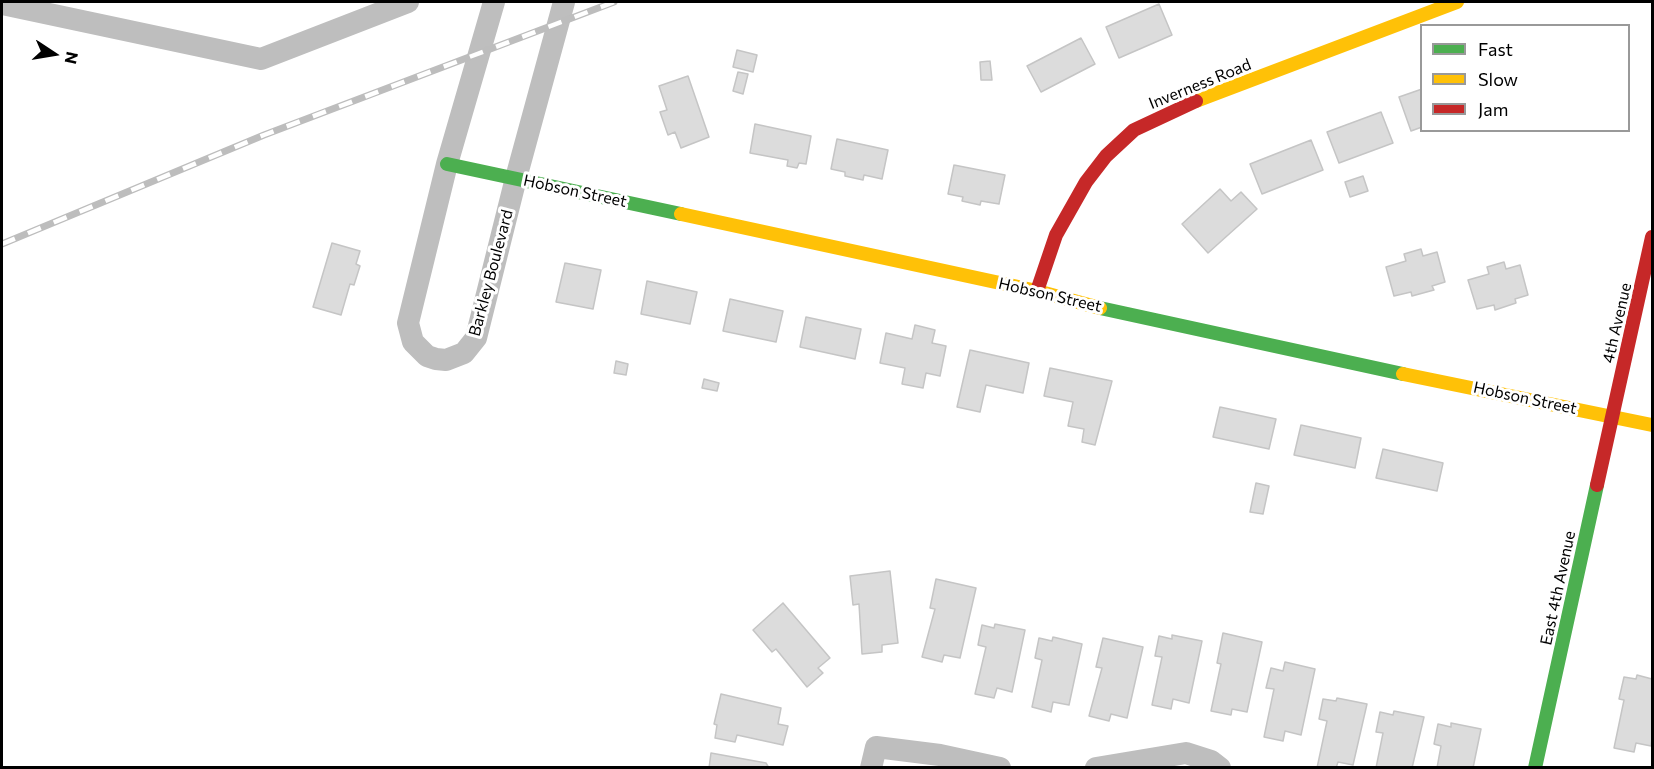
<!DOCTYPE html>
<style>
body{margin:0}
#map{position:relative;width:1654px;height:769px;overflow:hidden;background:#fff;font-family:Commissioner,sans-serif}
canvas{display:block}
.frame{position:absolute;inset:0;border:3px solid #000;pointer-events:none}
.legend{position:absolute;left:1420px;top:24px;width:210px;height:108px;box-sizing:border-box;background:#fff;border:2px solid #999;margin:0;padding:8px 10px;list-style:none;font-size:18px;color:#000}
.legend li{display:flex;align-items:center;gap:12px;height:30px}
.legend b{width:30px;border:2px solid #999}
.north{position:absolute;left:24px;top:24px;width:60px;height:60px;-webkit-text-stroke:4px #fff;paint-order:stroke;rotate:102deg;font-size:16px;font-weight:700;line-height:24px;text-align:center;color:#000}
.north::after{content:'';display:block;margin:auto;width:21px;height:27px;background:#000;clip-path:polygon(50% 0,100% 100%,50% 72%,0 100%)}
</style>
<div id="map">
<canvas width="1654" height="769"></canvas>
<div class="frame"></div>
<ul class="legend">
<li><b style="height:8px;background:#4caf50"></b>Fast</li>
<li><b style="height:8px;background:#ffc107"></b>Slow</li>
<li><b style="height:8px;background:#c62828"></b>Jam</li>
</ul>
<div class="north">N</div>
</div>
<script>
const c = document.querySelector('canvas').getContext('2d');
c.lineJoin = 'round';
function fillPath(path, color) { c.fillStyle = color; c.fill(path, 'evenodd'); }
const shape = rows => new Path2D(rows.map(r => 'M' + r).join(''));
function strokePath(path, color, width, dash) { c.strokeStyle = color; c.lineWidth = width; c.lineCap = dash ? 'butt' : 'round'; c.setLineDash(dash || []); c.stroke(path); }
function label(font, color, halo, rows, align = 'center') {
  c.font = font + ' Commissioner,sans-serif'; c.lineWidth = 6; c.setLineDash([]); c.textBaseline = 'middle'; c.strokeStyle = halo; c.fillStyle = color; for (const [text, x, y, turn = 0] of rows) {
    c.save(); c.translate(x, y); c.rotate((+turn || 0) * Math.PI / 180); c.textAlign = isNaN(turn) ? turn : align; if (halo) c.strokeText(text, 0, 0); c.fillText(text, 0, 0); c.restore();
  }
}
const building = shape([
 [1159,4,1172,35,1119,58,1106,27,1159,4],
 [1081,38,1095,64,1041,92,1027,66,1081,38],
 [737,50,757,55,753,72,733,67,737,50],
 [990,61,992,80,981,80,980,62,990,61],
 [738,72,748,74,743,94,733,91,738,72],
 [688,76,709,137,681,148,675,132,668,135,660,112,667,110,659,86,688,76],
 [1422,89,1422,127,1411,131,1399,97,1422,89],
 [1381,112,1393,143,1339,163,1327,132,1381,112],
 [755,124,811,136,806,164,799,163,797,168,787,166,788,160,750,153,755,124],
 [837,139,888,150,882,179,864,175,863,180,845,176,845,172,831,169,837,139],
 [1311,140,1323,170,1262,194,1250,164,1311,140],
 [954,165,1005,175,999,204,981,201,980,205,962,201,963,197,948,194,954,165],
 [1363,176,1368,191,1350,197,1345,182,1363,176],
 [1220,189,1231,201,1241,192,1257,209,1208,253,1182,224,1220,189],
 [332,243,360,251,356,264,360,266,354,285,350,284,341,315,313,307,332,243],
 [1421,249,1423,256,1437,252,1445,282,1432,286,1434,290,1412,296,1411,292,1394,296,1386,267,1406,261,1404,254,1421,249],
 [1504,262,1506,269,1520,265,1528,295,1515,299,1516,303,1495,310,1494,305,1477,309,1468,280,1489,274,1487,267,1504,262],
 [565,263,601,270,593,309,556,302,565,263],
 [647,281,697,292,690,324,641,314,647,281],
 [730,299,783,311,776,342,723,331,730,299],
 [806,317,861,329,855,359,800,347,806,317],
 [915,325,935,330,932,343,946,346,940,376,926,373,923,388,902,384,905,368,880,363,886,333,912,339,915,325],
 [970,350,1029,363,1023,393,986,385,980,412,957,407,970,350],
 [616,361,628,364,626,375,614,373,616,361],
 [1050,368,1112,381,1095,445,1082,442,1084,429,1068,426,1073,402,1044,396,1050,368],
 [704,379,719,383,717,391,702,388,704,379],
 [1220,407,1276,419,1269,449,1213,437,1220,407],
 [1301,425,1361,438,1355,468,1294,455,1301,425],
 [1383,449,1443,463,1437,491,1376,478,1383,449],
 [1256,483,1269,486,1263,514,1250,512,1256,483],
 [890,571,898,643,882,645,882,652,862,654,859,604,853,605,850,576,890,571],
 [936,579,976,588,960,658,944,655,942,662,922,657,935,609,930,608,936,579],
 [783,603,830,658,818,668,823,673,807,687,776,649,772,652,753,630,783,603],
 [995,624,1025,630,1012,692,997,688,994,698,975,694,986,647,978,645,982,625,994,628,995,624],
 [1223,633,1262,642,1247,712,1232,709,1231,715,1211,711,1221,664,1217,663,1223,633],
 [1172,635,1202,641,1189,703,1173,699,1171,709,1152,705,1162,657,1155,656,1159,636,1172,639,1172,635],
 [1053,637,1082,644,1069,705,1053,702,1051,712,1032,707,1042,660,1035,658,1039,638,1052,641,1053,637],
 [1103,638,1143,647,1127,718,1111,714,1109,721,1089,716,1102,668,1096,667,1103,638],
 [1285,662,1315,669,1301,735,1285,731,1283,741,1264,737,1274,689,1266,688,1271,668,1283,671,1285,662],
 [1637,675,1652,679,1652,738,1651,746,1636,743,1634,752,1614,748,1624,700,1619,699,1624,677,1636,679,1637,675],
 [721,694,781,708,778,724,788,726,783,745,737,735,735,742,715,738,717,725,714,724,721,694],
 [1337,698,1367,704,1353,765,1338,762,1336,768,1317,768,1327,721,1319,719,1323,699,1336,701,1337,698],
 [1394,711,1424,717,1412,768,1376,768,1383,733,1376,732,1380,712,1393,715,1394,711],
 [1451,723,1481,729,1473,768,1437,768,1441,746,1434,744,1438,724,1451,727,1451,723],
 [711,753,766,763,769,768,709,768,711,753]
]);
const street = shape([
 [494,2,447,164,408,323,413,342,427,356,436,359,446,360,464,353,476,338,516,178,564,2],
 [2,4,261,59,408,2],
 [871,768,876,747,940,755,1000,768],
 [1096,768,1186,753,1211,761,1220,768]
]);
const fast = shape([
 [447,164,681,214],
 [1100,308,1403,374],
 [1535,768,1597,485]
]);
const slow = shape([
 [1196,101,1457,2],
 [681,214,1037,291,1100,308],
 [1403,374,1652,425]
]);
const jam = shape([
 [1037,291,1056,235,1086,182,1106,156,1134,130,1196,101],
 [1597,485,1652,237]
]);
const rail = shape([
 [2,244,264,135,614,2]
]);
const streetNames = [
 ["Inverness Road",1200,84,-22],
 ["Hobson Street",575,191,12],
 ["Barkley Boulevard",491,273,-75],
 ["Hobson Street",1050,295,13],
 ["4th Avenue",1617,323,-77],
 ["Hobson Street",1525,398,12],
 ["East 4th Avenue",1558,588,-78]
];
fillPath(building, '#dcdcdc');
strokePath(building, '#c5c5c5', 1.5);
strokePath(street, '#bebebe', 22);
strokePath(fast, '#4caf50', 14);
strokePath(slow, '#ffc107', 14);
strokePath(jam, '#c62828', 14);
strokePath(rail, '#bdbdbd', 7);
strokePath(rail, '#fff', 4.5, [14]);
label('16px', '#000', '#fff', streetNames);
</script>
